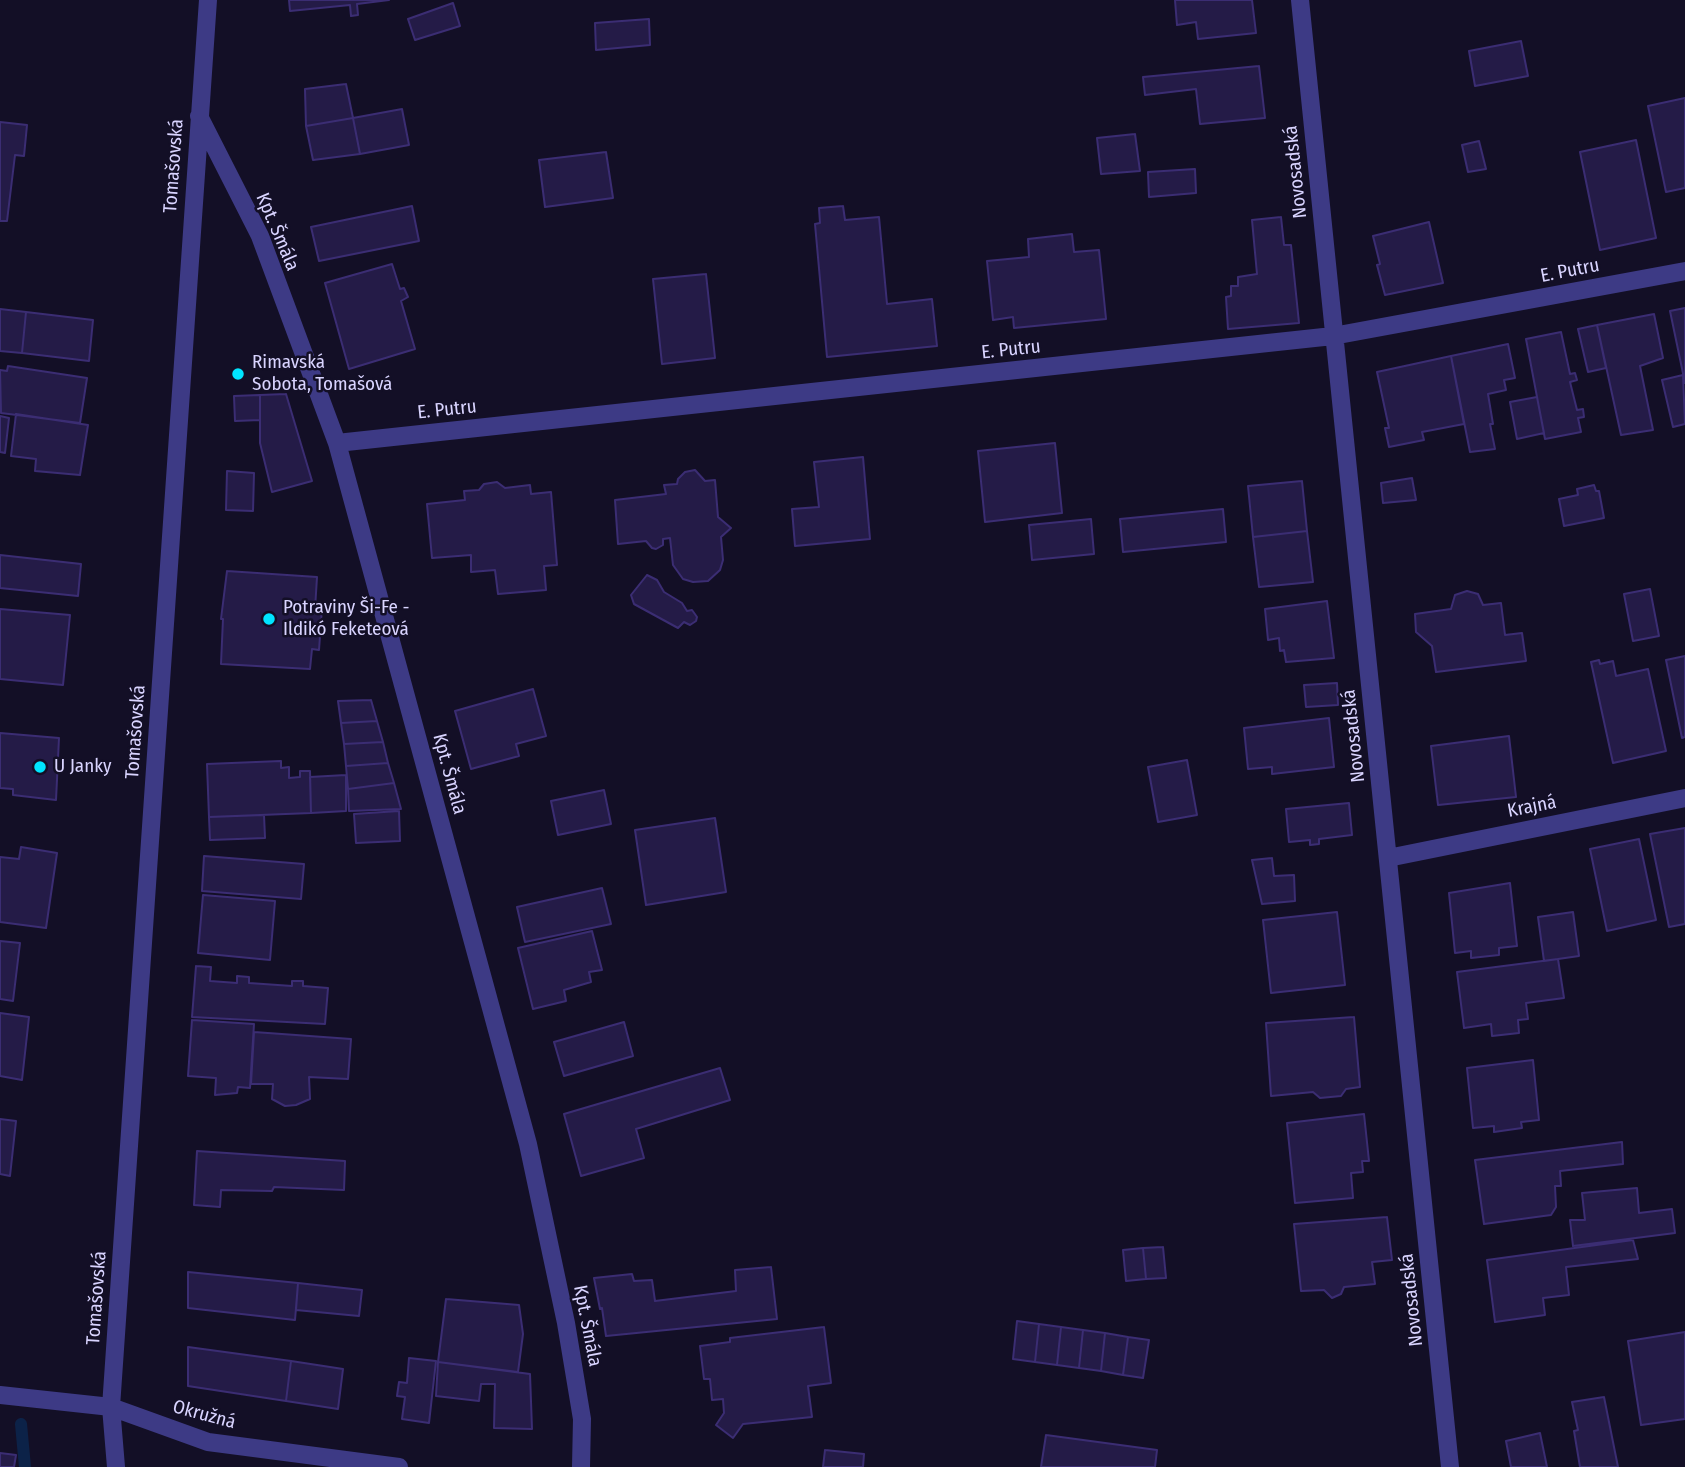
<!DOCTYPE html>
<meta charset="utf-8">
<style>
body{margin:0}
canvas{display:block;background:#130f26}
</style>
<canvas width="1685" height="1467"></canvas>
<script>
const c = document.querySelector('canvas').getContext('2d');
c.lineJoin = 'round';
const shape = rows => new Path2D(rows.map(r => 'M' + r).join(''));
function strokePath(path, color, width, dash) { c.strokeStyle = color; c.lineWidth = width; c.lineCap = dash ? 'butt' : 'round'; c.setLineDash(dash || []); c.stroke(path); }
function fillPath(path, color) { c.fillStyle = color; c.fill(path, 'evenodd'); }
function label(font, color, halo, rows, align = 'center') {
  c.font = font + ' "Fira Sans Condensed",sans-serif'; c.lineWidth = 5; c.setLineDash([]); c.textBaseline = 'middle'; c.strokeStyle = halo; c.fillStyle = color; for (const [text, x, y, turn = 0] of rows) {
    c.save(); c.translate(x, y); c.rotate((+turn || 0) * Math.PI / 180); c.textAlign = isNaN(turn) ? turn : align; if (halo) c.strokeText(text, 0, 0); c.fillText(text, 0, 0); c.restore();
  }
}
const stream = shape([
 [21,1424,25,1467]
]);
const building = shape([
 [289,0,389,0,357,4,358,15,351,16,350,5,290,11,289,0],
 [1175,0,1252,0,1256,33,1198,39,1196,22,1177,25,1175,0],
 [453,3,460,26,415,40,408,19,453,3],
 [649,19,650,45,596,50,595,23,649,19],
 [1521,41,1528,76,1475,86,1469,51,1521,41],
 [1259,66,1265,118,1200,124,1196,89,1145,95,1143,77,1259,66],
 [346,84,353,118,306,126,305,89,346,84],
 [1685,98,1685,188,1666,192,1648,106,1685,98],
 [402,109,409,145,360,154,353,118,402,109],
 [353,118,360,154,313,160,306,126,353,118],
 [0,122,27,125,24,156,15,155,7,221,0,221,0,122],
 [1135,134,1140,171,1101,174,1097,138,1135,134],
 [1636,140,1656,238,1600,250,1580,152,1636,140],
 [1479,141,1486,169,1468,172,1462,145,1479,141],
 [606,152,613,198,545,207,539,160,606,152],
 [1195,169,1196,193,1149,197,1148,172,1195,169],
 [412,206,419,241,319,261,311,227,412,206],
 [843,206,845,220,879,217,887,304,932,299,937,346,827,357,815,224,820,223,819,208,843,206],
 [1281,217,1284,245,1291,245,1299,323,1228,329,1226,297,1231,296,1231,286,1238,286,1238,277,1257,274,1252,220,1281,217],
 [1429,222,1443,283,1385,295,1377,265,1380,264,1373,236,1429,222],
 [1072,234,1074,252,1099,250,1106,319,1014,328,1013,317,993,320,987,261,1029,257,1028,239,1072,234],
 [392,264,400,289,404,288,408,297,401,301,415,349,349,369,325,283,392,264],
 [706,274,715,358,662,364,653,279,706,274],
 [1685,308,1685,383,1670,311,1685,308],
 [0,309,26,312,22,353,0,351,0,309],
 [26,312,93,320,89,361,22,353,26,312],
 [1654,314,1663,358,1640,366,1653,430,1621,435,1597,325,1654,314],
 [1597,325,1606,368,1588,372,1578,329,1597,325],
 [1561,332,1570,374,1575,373,1577,380,1570,382,1577,410,1583,409,1584,417,1578,418,1581,432,1545,439,1526,339,1561,332],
 [1508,344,1515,378,1504,380,1506,390,1488,394,1493,424,1490,424,1495,449,1470,452,1451,356,1508,344],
 [1451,356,1464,424,1422,432,1424,440,1389,447,1385,428,1389,428,1377,372,1451,356],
 [8,366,87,378,80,423,1,413,0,370,7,371,8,366],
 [1683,375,1685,424,1673,427,1662,380,1683,375],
 [286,394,312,481,272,492,260,443,260,395,286,394],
 [260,395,260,420,235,421,234,396,260,395],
 [1537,397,1544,433,1517,439,1510,402,1537,397],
 [16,414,88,425,80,475,35,471,36,459,11,456,16,414],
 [0,416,9,418,5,453,0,452,0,416],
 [1055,443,1062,513,985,522,978,451,1055,443],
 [863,457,870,539,795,546,792,509,819,507,814,462,863,457],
 [695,470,705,481,715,480,718,517,731,528,721,537,723,560,720,570,708,581,693,582,683,579,673,565,670,538,663,539,663,545,656,549,652,548,646,541,618,544,615,500,666,494,664,485,677,484,678,479,685,472,695,470],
 [227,471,254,473,253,511,226,510,227,471],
 [1412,478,1416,500,1383,503,1381,483,1412,478],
 [1302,481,1307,531,1253,537,1248,486,1302,481],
 [497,482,505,488,530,485,531,494,551,492,557,565,544,566,546,590,498,594,495,570,471,572,471,555,432,558,427,504,465,500,464,491,479,490,484,484,497,482],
 [1594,485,1596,491,1599,491,1604,518,1564,526,1559,499,1578,495,1577,489,1594,485],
 [1223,509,1226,542,1123,552,1120,519,1223,509],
 [1091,519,1094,554,1032,560,1029,525,1091,519],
 [1307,531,1313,582,1259,587,1253,537,1307,531],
 [0,555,81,564,78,596,0,588,0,555],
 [227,571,317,577,315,609,322,608,319,650,312,649,310,669,221,664,223,619,221,619,227,571],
 [647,575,657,580,664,592,682,603,687,611,692,610,697,617,696,621,690,625,684,622,678,628,634,604,631,595,647,575],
 [1650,589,1659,636,1633,641,1624,594,1650,589],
 [1467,591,1478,594,1483,605,1501,603,1505,635,1522,633,1526,661,1436,672,1432,646,1416,632,1415,614,1451,609,1455,595,1467,591],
 [1327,601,1334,658,1286,662,1284,650,1280,651,1279,638,1268,640,1265,609,1327,601],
 [0,609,70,615,63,685,0,679,0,609],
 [1685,656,1685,737,1682,738,1666,660,1685,656],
 [1599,660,1600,664,1613,661,1616,676,1648,669,1666,751,1613,763,1591,662,1599,660],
 [1337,683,1338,705,1306,707,1304,685,1337,683],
 [533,689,546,736,516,744,519,756,471,769,455,711,533,689],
 [371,700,377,721,341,723,338,701,371,700],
 [1329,718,1334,767,1272,774,1272,767,1248,769,1244,728,1329,718],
 [377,721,383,742,344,744,341,723,377,721],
 [0,733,59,738,56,800,13,795,13,789,0,788,0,733],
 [1509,736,1516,797,1438,805,1431,746,1509,736],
 [383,742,388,763,346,766,344,744,383,742],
 [1187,760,1197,815,1158,822,1148,767,1187,760],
 [281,761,281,768,289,767,289,778,300,777,300,771,310,771,311,813,209,817,207,764,281,761],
 [388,763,394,783,348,789,346,766,388,763],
 [346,775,346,811,311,813,310,777,346,775],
 [394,783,401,809,349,811,348,789,394,783],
 [604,790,611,824,558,835,551,801,604,790],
 [1349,803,1352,835,1319,839,1319,844,1310,845,1310,840,1289,842,1286,809,1349,803],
 [399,811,400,841,356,843,354,814,399,811],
 [264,815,265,838,210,840,209,817,264,815],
 [715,818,726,892,646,905,635,830,715,818],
 [1685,828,1685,924,1669,927,1650,834,1685,828],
 [1639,839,1656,920,1607,931,1590,849,1639,839],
 [21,847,57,853,46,928,0,922,0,857,19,859,21,847],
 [204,856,304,864,301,899,202,891,204,856],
 [1272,858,1274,876,1294,875,1295,901,1262,904,1252,860,1272,858],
 [1510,883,1517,946,1499,948,1499,955,1471,958,1471,951,1455,953,1449,893,1510,883],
 [602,888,611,924,525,942,517,907,602,888],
 [203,895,275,901,270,960,198,953,203,895],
 [1337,912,1345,985,1271,993,1263,920,1337,912],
 [1573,912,1579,956,1544,961,1538,917,1573,912],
 [592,931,602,970,589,972,591,982,564,990,566,1001,533,1009,518,948,592,931],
 [0,941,20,943,13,1001,0,999,0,941],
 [1558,959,1564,998,1526,1003,1528,1019,1518,1020,1519,1033,1492,1036,1491,1024,1464,1028,1457,972,1558,959],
 [196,966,211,967,210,981,237,983,237,976,249,977,249,983,292,986,292,981,303,981,303,986,328,988,325,1024,192,1017,196,966],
 [0,1013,29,1017,22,1080,0,1076,0,1013],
 [1354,1017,1360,1087,1346,1089,1341,1096,1320,1098,1313,1092,1271,1096,1266,1023,1354,1017],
 [192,1020,254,1024,250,1088,238,1087,237,1093,215,1095,216,1078,188,1076,192,1020],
 [624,1022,633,1056,564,1076,554,1042,624,1022],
 [254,1032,351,1039,348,1079,309,1077,310,1099,296,1105,285,1106,272,1099,273,1084,251,1084,254,1032],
 [1533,1060,1539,1120,1521,1122,1522,1128,1494,1132,1494,1126,1473,1128,1467,1068,1533,1060],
 [720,1068,730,1100,636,1129,644,1158,581,1176,564,1114,720,1068],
 [1364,1114,1369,1161,1362,1161,1363,1172,1351,1173,1353,1198,1295,1203,1287,1123,1364,1114],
 [0,1119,16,1121,10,1176,0,1174,0,1119],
 [1622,1142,1623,1164,1560,1171,1561,1186,1555,1186,1556,1207,1551,1215,1484,1224,1475,1160,1622,1142],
 [197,1151,345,1161,344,1190,274,1187,272,1191,221,1190,220,1207,194,1205,197,1151],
 [1637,1188,1639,1213,1672,1209,1675,1233,1573,1246,1570,1220,1585,1220,1582,1193,1637,1188],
 [1387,1217,1392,1260,1372,1262,1375,1284,1344,1287,1341,1294,1332,1298,1324,1290,1301,1291,1294,1224,1387,1217],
 [1633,1240,1638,1259,1566,1267,1569,1295,1543,1298,1545,1315,1495,1322,1487,1260,1633,1240],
 [1163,1247,1166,1278,1146,1279,1143,1248,1163,1247],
 [1143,1248,1146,1279,1126,1281,1123,1250,1143,1248],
 [771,1267,777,1319,606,1336,602,1308,600,1309,594,1278,632,1274,634,1281,652,1280,655,1301,736,1291,735,1270,771,1267],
 [188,1272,298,1283,295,1320,188,1308,188,1272],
 [298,1283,362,1290,359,1316,296,1310,298,1283],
 [446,1299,519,1305,523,1334,518,1372,438,1362,446,1299],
 [1017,1321,1039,1324,1035,1362,1013,1359,1017,1321],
 [1039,1324,1061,1327,1057,1365,1035,1362,1039,1324],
 [824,1327,831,1383,808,1386,812,1417,743,1424,733,1438,716,1425,724,1413,723,1399,712,1400,710,1379,704,1379,700,1346,730,1342,730,1338,824,1327],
 [1061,1327,1083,1330,1079,1368,1057,1365,1061,1327],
 [1083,1330,1105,1333,1101,1371,1079,1368,1083,1330],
 [1685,1332,1685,1419,1641,1425,1628,1341,1685,1332],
 [1105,1333,1128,1337,1123,1375,1101,1371,1105,1333],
 [1128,1337,1149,1340,1143,1378,1123,1375,1128,1337],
 [188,1347,291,1361,286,1401,188,1386,188,1347],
 [409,1358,436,1361,429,1423,402,1419,405,1397,397,1396,399,1382,407,1383,409,1358],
 [291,1361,343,1369,338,1409,286,1401,291,1361],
 [438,1362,530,1374,532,1429,494,1428,495,1384,481,1384,479,1401,436,1396,438,1362],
 [1604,1397,1618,1467,1580,1467,1574,1431,1578,1430,1572,1402,1604,1397],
 [1540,1433,1547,1467,1511,1467,1506,1441,1540,1433],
 [1046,1435,1157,1450,1155,1467,1041,1467,1046,1435],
 [825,1450,864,1454,863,1467,823,1467,825,1450],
 [0,1453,16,1455,14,1467,0,1467,0,1453]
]);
const minor = shape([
 [1300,0,1450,1467],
 [199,116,260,236,337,443,528,1144,566,1323,582,1419,581,1467],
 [337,443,1333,336,1685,271],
 [1388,858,1685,798],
 [0,1395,111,1407,208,1442,399,1467],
 [116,1467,111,1407,208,0]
]);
const markers = [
 [238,374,7,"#00e5ff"],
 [269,619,7,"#00e5ff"],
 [40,767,7,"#00e5ff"]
];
const streetNames = [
 ["Tomašovská",174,166,-86],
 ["Novosadská",1296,172,-96],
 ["Kpt. Šmála",277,232,67],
 ["E. Putru",1570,271,-11],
 ["E. Putru",1011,350,-6],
 ["E. Putru",447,410,-6],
 ["Tomašovská",136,732,-86],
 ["Novosadská",1354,736,-96],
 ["Kpt. Šmála",449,774,75],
 ["Krajná",1532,807,-11],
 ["Tomašovská",97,1298,-86],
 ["Novosadská",1412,1300,-96],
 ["Kpt. Šmála",587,1326,79],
 ["Okružná",204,1415,15]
];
const poiNames = [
 ["Rimavská",252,363],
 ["Sobota, Tomašová",252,385],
 ["Potraviny Ši-Fe -",283,608],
 ["Ildikó Feketeová",283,630],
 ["U Janky",54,767]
];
strokePath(stream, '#0c2248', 12);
fillPath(building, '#241b47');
strokePath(building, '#3b2d73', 2);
strokePath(minor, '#3d3a85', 18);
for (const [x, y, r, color] of markers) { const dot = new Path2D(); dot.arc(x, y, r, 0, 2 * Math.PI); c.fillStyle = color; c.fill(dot); strokePath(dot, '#130f26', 2.5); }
label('19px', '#d9d4ff', '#130f26', streetNames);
label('19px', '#d9d4ff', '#130f26', poiNames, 'left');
</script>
